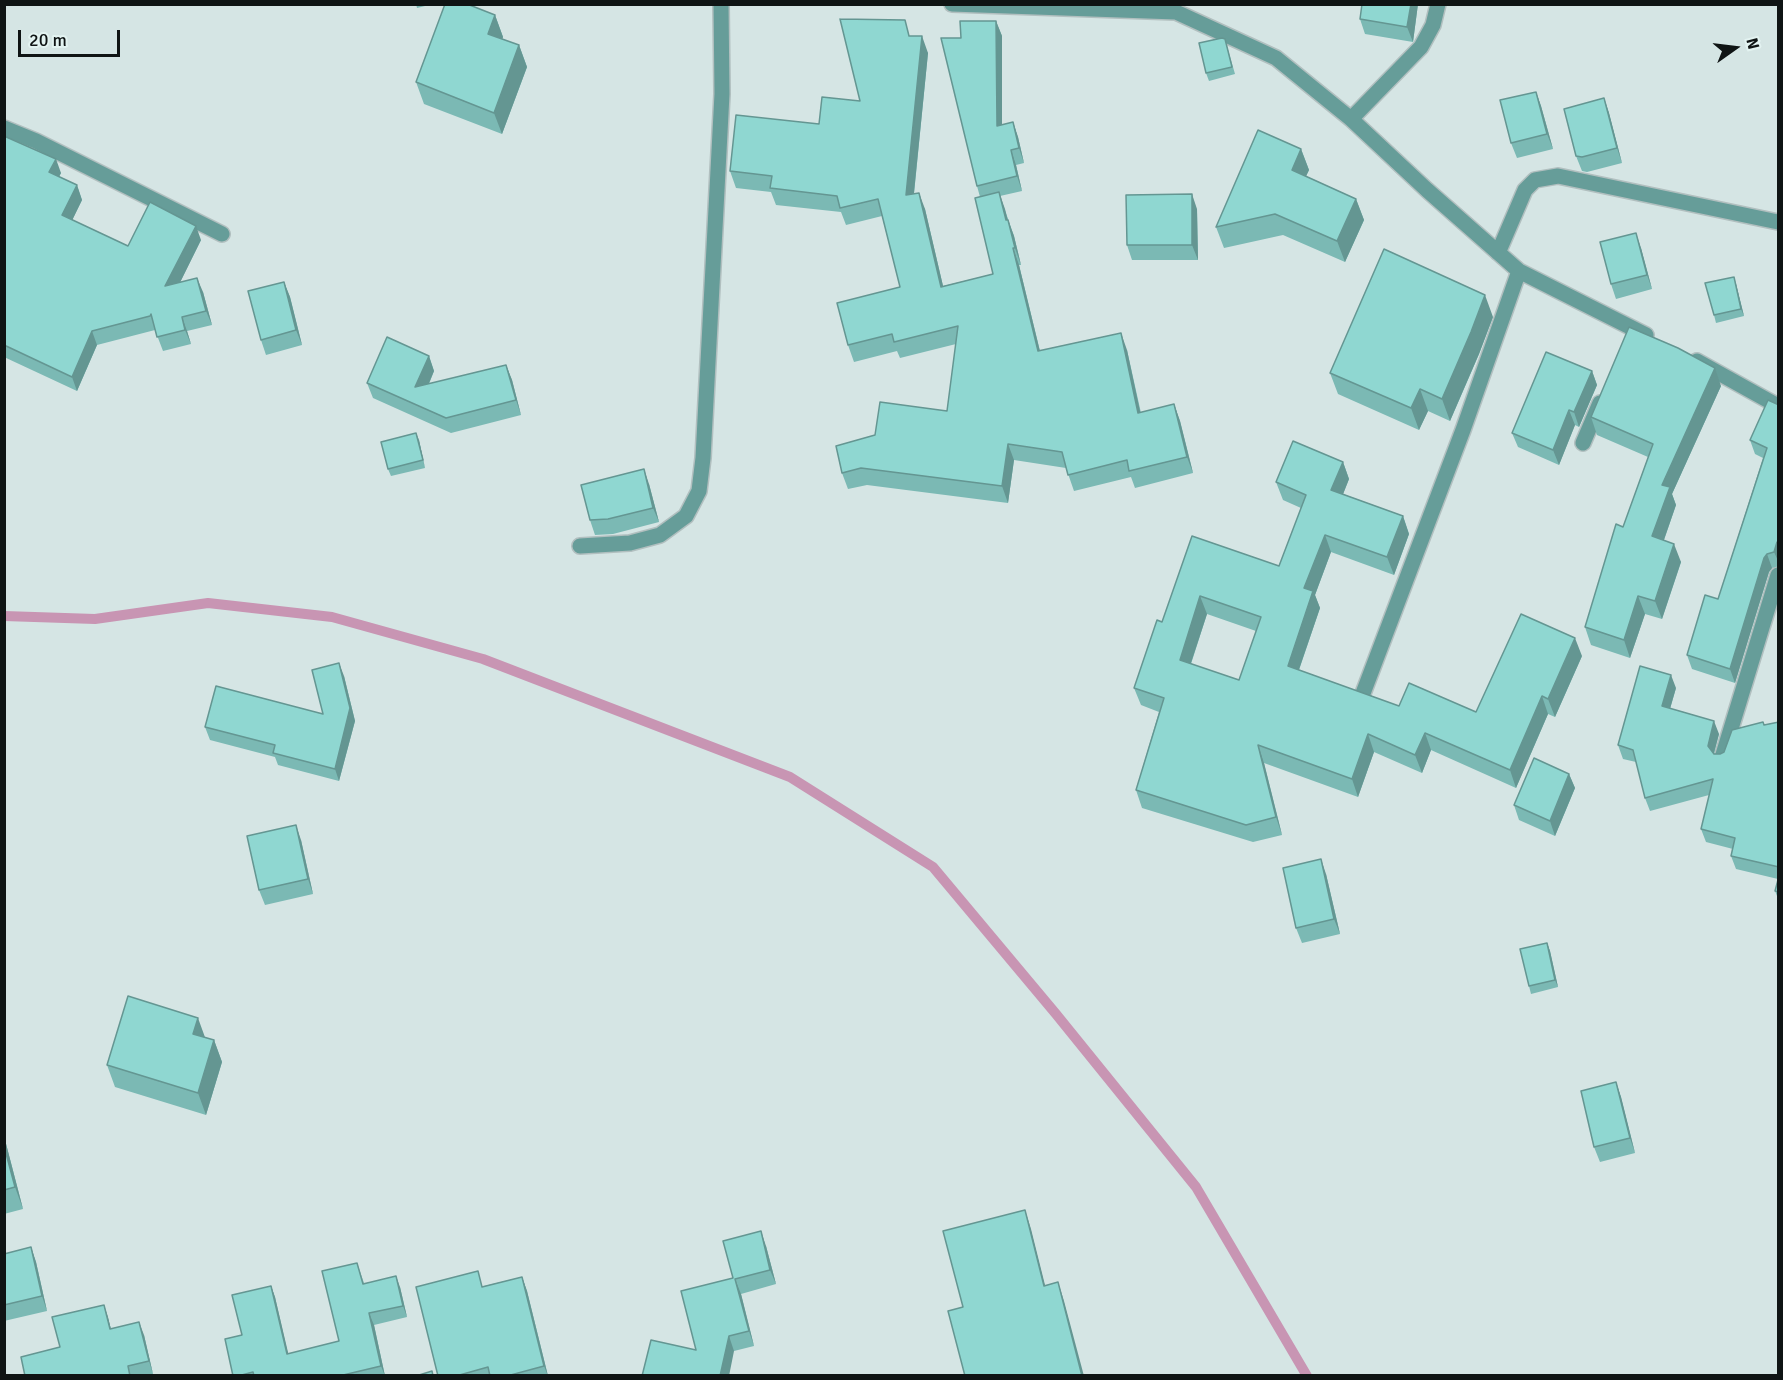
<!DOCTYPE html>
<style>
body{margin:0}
#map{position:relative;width:1783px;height:1380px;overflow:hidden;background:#d5e5e4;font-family:Signika,sans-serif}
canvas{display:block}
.frame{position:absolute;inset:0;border:6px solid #0f1414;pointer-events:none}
.north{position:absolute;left:1705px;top:18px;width:60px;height:60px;-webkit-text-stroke:4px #e3f3f1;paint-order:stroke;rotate:76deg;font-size:16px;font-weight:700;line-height:24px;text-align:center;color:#0f1414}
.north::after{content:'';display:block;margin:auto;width:21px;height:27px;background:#0f1414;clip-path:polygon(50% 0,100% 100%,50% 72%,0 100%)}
.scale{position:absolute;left:18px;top:30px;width:102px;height:27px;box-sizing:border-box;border:3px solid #0f1414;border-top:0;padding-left:8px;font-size:18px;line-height:21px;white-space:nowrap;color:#0f1414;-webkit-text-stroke:4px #e3f3f1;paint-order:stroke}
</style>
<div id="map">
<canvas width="1783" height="1380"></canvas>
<div class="frame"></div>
<div class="north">N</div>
<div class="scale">20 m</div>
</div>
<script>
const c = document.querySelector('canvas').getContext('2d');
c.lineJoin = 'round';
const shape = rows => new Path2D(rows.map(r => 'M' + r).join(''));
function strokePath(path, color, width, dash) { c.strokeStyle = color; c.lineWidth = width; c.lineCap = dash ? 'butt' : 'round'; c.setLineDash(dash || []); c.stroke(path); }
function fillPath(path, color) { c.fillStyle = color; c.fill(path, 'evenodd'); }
const stream = shape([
 [4,616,95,619,208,603,332,617,483,659,790,777,933,867,1056,1014,1196,1187,1307,1376]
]);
const minor = shape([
 [952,4,1176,12,1276,58,1351,119,1427,190,1519,271,1646,335],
 [1351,119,1421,47,1433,25,1438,4],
 [4,128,36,141,222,234],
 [1498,253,1525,190,1535,180,1558,176,1778,222],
 [1697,361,1778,406],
 [1583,443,1600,403],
 [580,546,630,543,660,535,686,516,699,491,703,458,722,94,721,4],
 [1362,696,1463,430,1519,271],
 [1722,758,1778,575]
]);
const wall = shape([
 [416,4,433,4,417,8],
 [1418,4,1413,42,1365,34,1360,19],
 [495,15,503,37,502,39,519,45,527,67,502,134,424,104,416,82],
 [996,21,1002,36,1002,125,1013,122,1018,137,1024,163,1016,165,1022,191,1000,196,1014,236,1021,265,1019,265,1040,351,1127,350,1141,413,1174,404,1180,421,1193,473,1135,488,1131,477,1074,491,1066,468,1014,460,1008,503,867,485,848,489,842,473,875,435,947,411,956,344,900,358,897,351,854,362,848,345,900,287,882,216,846,225,841,212,776,205,771,192,736,188,730,171,860,101,911,36,928,53,914,194,925,209,943,286,993,274,980,197,977,186,961,38],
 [1225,39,1235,74,1209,81,1206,73],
 [1536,92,1541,106,1553,149,1517,158,1511,143],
 [1604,98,1609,113,1622,163,1587,172,1582,171,1576,156],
 [4,136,61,173,59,177,77,185,82,200,72,220,128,246,201,240,180,282,203,292,212,325,187,331,191,344,163,351,155,330,97,345,77,391,4,357],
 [1301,149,1309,170,1306,176,1356,199,1364,220,1345,262,1283,235,1224,248,1216,227],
 [1197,209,1198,260,1132,260,1127,245],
 [1641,248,1652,289,1616,299,1611,284],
 [284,282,290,297,302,345,266,355,261,340],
 [1736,284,1744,316,1716,323,1714,315],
 [1493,317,1479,354,1450,421,1428,411,1419,430,1338,394,1330,373],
 [429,356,434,371,429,384,506,365,512,380,521,415,451,433,373,398,367,383],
 [1592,371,1597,385,1579,427,1575,425,1559,465,1518,447,1512,433],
 [1721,386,1672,494,1676,505,1664,540,1681,562,1662,619,1645,614,1630,658,1591,645,1585,627,1623,527,1648,457,1597,435,1591,417],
 [1779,405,1779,566,1772,568,1769,572,1735,683,1692,669,1687,655,1718,599,1763,458,1755,454,1750,440],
 [419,440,425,468,391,476,388,469],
 [1343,462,1349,479,1343,494,1403,516,1409,534,1394,575,1331,552,1315,595,1320,608,1299,670,1399,706,1476,712,1582,656,1555,717,1548,714,1516,788,1431,750,1422,773,1374,752,1358,797,1264,763,1282,835,1253,842,1142,808,1136,790,1159,712,1141,705,1134,688,1162,622,1192,536,1279,566,1301,508,1283,500,1276,482],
 [1207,614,1256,631,1239,680,1191,664],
 [649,484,659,522,613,534,595,535,590,520],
 [344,676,355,721,339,781,278,765,275,757,210,740,205,727,323,714],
 [1676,688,1670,709,1719,734,1714,754,1720,754,1764,725,1779,722,1779,901,1775,891,1778,879,1736,869,1731,856,1733,849,1706,842,1701,829,1709,795,1650,811,1645,798,1636,762,1623,759,1618,745],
 [1569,774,1575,788,1555,836,1519,820,1514,805],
 [301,840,313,894,265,905,259,890],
 [1326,874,1340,934,1302,943,1296,928],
 [1547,943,1550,951,1558,987,1531,994,1529,986],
 [214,1040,222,1062,206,1115,115,1087,107,1065],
 [1616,1082,1621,1097,1635,1153,1600,1162,1594,1147],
 [4,1136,23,1209,4,1214],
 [766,1246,776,1284,741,1294,754,1346,734,1351,696,1350,733,1278],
 [31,1247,36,1262,47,1311,4,1321,4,1254],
 [357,1263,364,1283,400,1287,407,1317,374,1325,385,1376,233,1376,242,1335,271,1286,275,1297,288,1354,339,1341],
 [522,1277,527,1291,548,1376,438,1376,484,1286],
 [104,1305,111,1329,144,1335,153,1374,146,1376,25,1376,60,1347]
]);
const shadedWall = shape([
 [1411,4,1418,4,1413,42,1407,27],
 [495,15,503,37,496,56,488,34],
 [996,21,1002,36,1002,141,997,126],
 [922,36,928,53,912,212,906,195],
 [519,45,527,67,502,134,494,113],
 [1536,92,1541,106,1553,149,1547,134],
 [1604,98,1609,113,1622,163,1617,148],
 [1013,122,1018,137,1024,163,1019,148],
 [1301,149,1309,170,1299,191,1292,170],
 [1011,150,1016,165,1022,191,1017,176],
 [56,159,61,173,54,186,49,172],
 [77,185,82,200,68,229,62,215],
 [999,192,1005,209,1012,237,1006,220],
 [919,193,925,209,947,303,941,287],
 [1192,194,1197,209,1198,260,1192,245],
 [1356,199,1364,220,1345,262,1337,241],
 [1008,220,1014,236,1021,265,1015,248],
 [196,226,201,240,171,301,165,286],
 [1636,233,1641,248,1652,289,1647,275],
 [1013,248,1019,265,1044,368,1038,351],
 [1734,277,1736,284,1744,316,1741,309],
 [197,278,203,292,212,325,206,311],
 [284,282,290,297,302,345,296,330],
 [1485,295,1493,317,1479,354,1450,421,1442,399],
 [182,317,187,331,191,344,185,330],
 [92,331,97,345,77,391,72,377],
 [1121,333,1127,350,1144,430,1138,413],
 [429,356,434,371,421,402,415,387],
 [506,365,512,380,521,415,516,400],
 [1715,368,1721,386,1672,494,1676,505,1659,554,1652,536,1662,485],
 [1592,371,1597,385,1579,427,1574,412],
 [1420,389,1428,411,1419,430,1411,408],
 [1174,404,1180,421,1193,473,1187,457],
 [1569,410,1575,425,1559,465,1553,450],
 [416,433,419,440,425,468,423,460],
 [1008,444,1014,460,1008,503,1002,486],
 [1343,462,1349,479,1338,507,1331,490],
 [644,469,649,484,659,522,653,508],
 [1403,516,1409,534,1394,575,1387,557],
 [1325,535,1331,552,1315,595,1320,608,1294,684,1288,666,1304,588],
 [1777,542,1779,545,1779,563,1774,552],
 [1674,544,1681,562,1662,619,1655,601],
 [1767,554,1772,568,1769,572,1735,683,1730,669,1764,558],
 [1200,596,1207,614,1186,678,1180,660],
 [1638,596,1645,614,1630,658,1624,640],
 [1575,638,1582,656,1555,717,1548,699],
 [339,663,344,676,355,721,339,781,335,769],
 [1671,675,1676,688,1667,719,1662,706],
 [1542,696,1548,714,1516,788,1510,770],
 [1714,721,1719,734,1712,760,1708,746],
 [1425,733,1431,750,1422,773,1415,755],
 [1368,734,1374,752,1358,797,1352,779],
 [1258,745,1264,763,1282,835,1276,817],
 [1569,774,1575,788,1555,836,1550,821],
 [296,825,301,840,313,894,308,879],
 [1321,859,1326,874,1340,934,1334,919],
 [1547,943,1550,951,1558,987,1555,980],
 [198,1018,206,1040,193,1034],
 [214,1040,222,1062,206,1115,198,1093],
 [1616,1082,1621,1097,1635,1153,1630,1138],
 [4,1136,23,1209,15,1187,4,1146],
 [1025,1210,1031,1229,1050,1305,1044,1286],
 [761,1231,766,1246,776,1284,770,1270],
 [31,1247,36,1262,47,1311,42,1296],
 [396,1276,400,1287,407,1317,403,1306],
 [522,1277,527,1291,548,1376,544,1366],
 [735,1279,741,1294,754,1346,749,1331],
 [1058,1282,1064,1301,1084,1376,1082,1376],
 [271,1286,275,1297,291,1365,287,1354],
 [104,1305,108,1317,114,1342,110,1329],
 [369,1313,374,1325,385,1376,381,1366],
 [139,1322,144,1335,153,1374,149,1361],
 [729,1336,734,1351,729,1376,720,1376]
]);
const building = shape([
 [445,4,467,4,495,15,488,34,519,45,494,113,416,82,445,4],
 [1362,4,1411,4,1407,27,1360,19,1362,4],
 [840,19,905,20,909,36,922,36,906,195,919,193,941,287,993,274,975,198,999,192,1006,220,1008,220,1015,248,1013,248,1038,351,1121,333,1138,413,1174,404,1187,457,1129,471,1127,460,1068,475,1062,452,1008,444,1002,486,861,468,842,473,836,446,875,435,880,402,947,411,958,326,894,342,892,334,848,345,837,303,900,287,878,199,840,208,837,196,770,188,772,176,730,171,736,115,819,124,822,97,860,101,840,19],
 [960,21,996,21,997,126,1013,122,1019,148,1011,150,1017,176,977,186,941,38,961,38,960,21],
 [1222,38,1225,39,1232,67,1206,73,1199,43,1222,38],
 [1536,92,1547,134,1511,143,1500,100,1536,92],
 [1604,98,1617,148,1582,157,1576,156,1564,109,1604,98],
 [1258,130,1301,149,1292,170,1356,199,1337,241,1275,214,1216,227,1258,130],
 [4,136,56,159,49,172,77,185,62,215,128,246,150,202,196,226,165,286,197,278,206,311,182,317,185,330,157,337,151,314,150,316,92,331,72,377,4,345,4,136],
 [1192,194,1192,245,1127,245,1126,195,1192,194],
 [1636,233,1647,275,1611,284,1600,242,1636,233],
 [1384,249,1485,295,1471,332,1442,399,1420,389,1411,408,1330,373,1384,249],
 [1734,277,1741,309,1714,315,1705,283,1734,277],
 [284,282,296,330,261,340,248,291,284,282],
 [1629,327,1678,348,1715,368,1662,485,1670,487,1652,536,1674,544,1655,601,1638,596,1624,640,1585,627,1616,524,1623,527,1653,444,1591,417,1629,327],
 [387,337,429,356,415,387,506,365,516,400,446,418,367,383,387,337],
 [1546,352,1592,371,1574,412,1569,410,1553,450,1512,433,1546,352],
 [1768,400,1779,405,1779,543,1777,542,1774,552,1767,554,1764,558,1730,669,1687,655,1705,595,1718,599,1767,448,1750,440,1768,400],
 [416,433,423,460,388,469,381,442,416,433],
 [1293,441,1343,462,1331,490,1403,516,1387,557,1325,535,1304,588,1313,591,1288,666,1399,706,1409,683,1476,712,1521,614,1575,638,1548,699,1542,696,1510,770,1425,733,1415,755,1368,734,1352,779,1258,745,1276,817,1246,825,1136,790,1164,698,1134,688,1157,620,1162,622,1192,536,1279,566,1306,495,1276,482,1293,441],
 [1200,596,1261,617,1239,680,1180,660,1200,596],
 [644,469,653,508,608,519,590,520,581,485,644,469],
 [339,663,350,708,335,769,273,753,275,745,205,727,216,686,323,714,312,670,339,663],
 [1640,666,1671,675,1662,706,1714,721,1708,746,1714,754,1720,754,1724,752,1732,730,1763,722,1764,725,1779,722,1779,867,1731,856,1735,838,1701,829,1713,779,1645,798,1633,750,1618,745,1640,666],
 [1534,758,1569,774,1550,821,1514,805,1534,758],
 [296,825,308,879,259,890,247,836,296,825],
 [1321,859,1334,919,1296,928,1283,868,1321,859],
 [1779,876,1779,892,1775,891,1779,876],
 [1547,943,1555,980,1529,986,1520,949,1547,943],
 [128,996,198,1018,193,1034,214,1040,198,1093,107,1065,128,996],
 [1616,1082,1630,1138,1594,1147,1581,1091,1616,1082],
 [4,1146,15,1187,4,1190,4,1146],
 [1025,1210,1044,1286,1058,1282,1082,1376,965,1376,948,1311,963,1307,943,1231,1025,1210],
 [761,1231,770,1270,735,1279,749,1331,729,1336,720,1376,642,1376,651,1340,696,1350,681,1291,733,1278,723,1241,761,1231],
 [31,1247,42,1296,4,1305,4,1254,31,1247],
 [357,1263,363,1284,396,1276,403,1306,369,1313,381,1366,339,1376,254,1376,253,1372,238,1376,233,1376,225,1339,242,1335,232,1295,271,1286,287,1354,339,1341,322,1271,357,1263],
 [478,1271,482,1287,522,1277,544,1366,507,1376,490,1376,488,1367,456,1376,438,1376,416,1287,478,1271],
 [104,1305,110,1329,139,1322,149,1361,128,1366,130,1376,25,1376,21,1357,60,1347,52,1317,104,1305],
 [432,1371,433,1376,416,1376,432,1371]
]);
strokePath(stream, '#c895b3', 10);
strokePath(minor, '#b1bfbf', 18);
strokePath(minor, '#669d99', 15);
fillPath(wall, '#7bb9b4');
fillPath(shadedWall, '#649692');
fillPath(building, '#8fd7d1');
strokePath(building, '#649692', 1.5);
</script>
